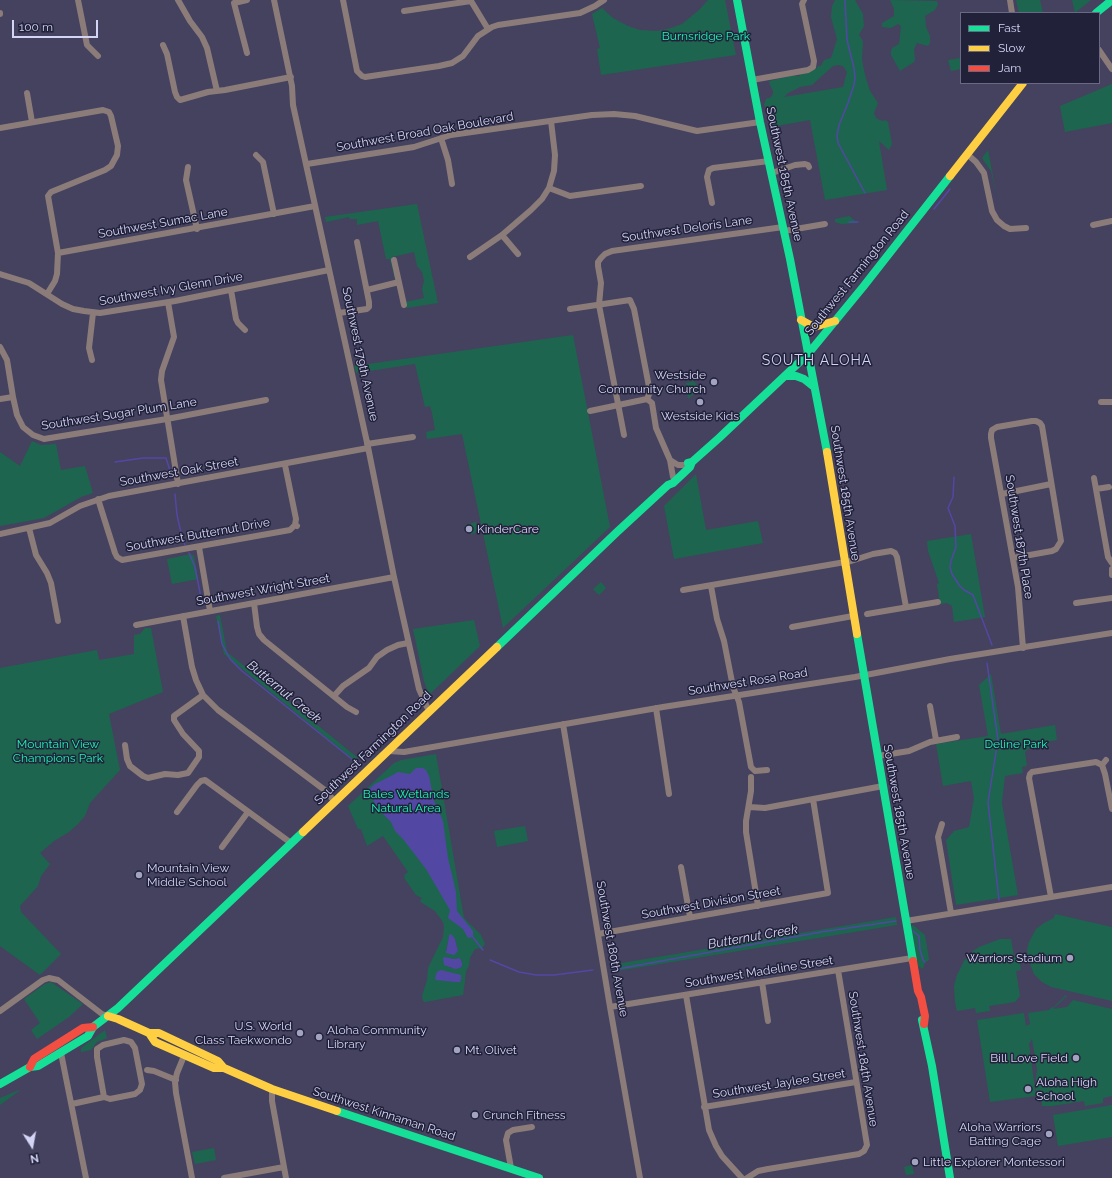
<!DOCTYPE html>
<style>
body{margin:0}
#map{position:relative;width:1112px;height:1178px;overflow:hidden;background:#44425f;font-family:Raleway,sans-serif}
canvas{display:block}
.legend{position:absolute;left:960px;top:12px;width:140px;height:72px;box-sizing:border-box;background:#22213a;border:1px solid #696985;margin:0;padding:5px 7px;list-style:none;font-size:12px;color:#d4d5f6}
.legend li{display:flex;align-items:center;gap:8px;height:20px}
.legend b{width:20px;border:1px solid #696985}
.north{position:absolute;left:12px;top:1126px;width:40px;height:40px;-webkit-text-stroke:3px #22213a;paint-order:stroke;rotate:169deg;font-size:11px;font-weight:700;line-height:16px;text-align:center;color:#d4d5f6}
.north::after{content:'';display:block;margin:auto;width:14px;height:18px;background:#d4d5f6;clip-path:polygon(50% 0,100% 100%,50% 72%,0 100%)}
.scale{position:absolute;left:12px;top:20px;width:86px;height:18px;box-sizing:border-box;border:2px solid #d4d5f6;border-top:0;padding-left:5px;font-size:12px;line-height:14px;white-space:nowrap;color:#d4d5f6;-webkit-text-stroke:3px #22213a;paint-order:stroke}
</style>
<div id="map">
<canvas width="1112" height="1178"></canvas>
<ul class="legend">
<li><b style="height:5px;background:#16e098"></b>Fast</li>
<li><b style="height:5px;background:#ffcf43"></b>Slow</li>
<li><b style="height:5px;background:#f24e42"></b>Jam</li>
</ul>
<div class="north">N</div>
<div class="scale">100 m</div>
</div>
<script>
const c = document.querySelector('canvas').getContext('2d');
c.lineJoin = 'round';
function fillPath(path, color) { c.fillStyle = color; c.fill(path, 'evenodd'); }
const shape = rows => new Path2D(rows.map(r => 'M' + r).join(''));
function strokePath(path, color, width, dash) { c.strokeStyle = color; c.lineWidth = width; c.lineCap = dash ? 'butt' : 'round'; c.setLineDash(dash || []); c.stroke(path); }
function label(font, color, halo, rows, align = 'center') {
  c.font = font + ' Raleway,sans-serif'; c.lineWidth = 3; c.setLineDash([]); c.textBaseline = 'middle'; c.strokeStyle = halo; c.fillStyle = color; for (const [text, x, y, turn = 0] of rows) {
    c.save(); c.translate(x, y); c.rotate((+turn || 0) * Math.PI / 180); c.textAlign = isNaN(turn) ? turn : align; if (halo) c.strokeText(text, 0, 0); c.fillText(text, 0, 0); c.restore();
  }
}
const green = shape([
 [708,0,725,0,736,55,601,75,597,49,600,48,592,14,602,8,613,18,628,26,640,30,657,31,671,28,682,24,699,10],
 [835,0,855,0,863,14,864,26,859,35,863,41,862,60,865,75,870,91,878,103,874,113,875,116,877,119,883,121,885,120,888,122,892,144,889,150,879,141,887,190,825,200,810,120,771,127,768,111,764,105,766,99,771,97,773,94,773,91,770,85,769,81,791,76,799,76,803,72,816,69,818,66,821,66,824,60,831,58,837,39,831,17,832,6],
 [838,65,843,66,847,72,843,87,784,97,788,93,800,87,812,85,833,66],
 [890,0,937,1,938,4,935,10,925,16,926,27,930,36,930,43,928,46,917,43,914,49,915,60,914,62,900,71,891,55,891,51,892,48,899,44,901,26,898,24,891,28,882,27,882,23,894,16,894,9],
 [1016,0,1040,0,1043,13,1019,13],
 [1072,0,1091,0,1075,13],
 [961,58,961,69,951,71,948,60],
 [1112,84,1112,123,1065,132,1060,106],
 [988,150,997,198,991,171,982,158],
 [417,204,438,303,407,308,405,302,424,298,422,289,424,281,422,272,417,266,414,252,392,257,396,279,395,279,390,259,386,259,378,221,357,225,357,219,350,219,349,217,326,222,325,217],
 [849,216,858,223,841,224,835,222,835,219],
 [573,335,610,527,503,628,462,434,427,439,426,432,435,430,432,413,430,406,425,407,415,364,356,373,354,366],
 [694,381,700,389,688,399,686,383],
 [32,441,41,445,56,444,61,470,85,466,93,493,81,497,44,518,0,526,0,452,20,466],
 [696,474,706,530,758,521,763,543,674,559,664,506],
 [476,522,478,529,475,533,471,534,467,531,465,525],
 [971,534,985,617,954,622,952,606,947,603,940,604,937,584,939,583,928,551,927,541],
 [191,554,194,556,198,579,172,584,167,559],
 [601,582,606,588,599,595,593,589],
 [220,615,227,652,358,758,355,761,224,654,216,616],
 [474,620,480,646,429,695,424,681,413,629],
 [145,628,151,628,163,692,109,714,120,770,90,803,85,816,78,824,69,832,54,841,40,853,50,864,41,876,38,886,20,906,21,912,61,954,40,975,0,946,0,668,97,650,99,660,134,654,134,635,140,634],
 [991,674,1001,734,1055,725,1057,740,1033,744,1025,752,1027,766,1022,767,1023,773,1005,776,1002,803,1018,895,956,905,946,840,954,831,969,827,974,798,971,781,943,786,936,744,988,736,979,685],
 [436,754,464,918,481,935,485,944,481,950,479,948,475,949,470,958,469,966,466,971,465,981,463,995,425,1002,423,1001,422,996,427,980,428,968,443,937,444,927,443,922,435,911,422,903,420,901,422,898,416,895,404,878,405,877,404,875,408,872,383,836,367,846,361,829,358,829,348,806,394,763,401,760],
 [449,936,455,939,458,951,446,951],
 [445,957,454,959,460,958,461,960,462,966,460,968,450,968],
 [525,826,528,841,497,847,494,831],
 [1055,914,1112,927,1112,1001,1051,987,1042,982,1034,974,1028,959,1027,950,1029,942,1036,929,1044,923,1054,918],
 [896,917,897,925,611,972,610,965],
 [913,925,925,935,929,959,928,961,925,962,923,969,918,966,911,927],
 [1000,939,1011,939,1014,957,1019,956,1021,970,1016,971,1020,996,1015,1002,989,1006,990,1011,976,1013,975,1008,957,1011,955,1002,954,986,957,975,964,961,973,951,979,947],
 [51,982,83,1004,69,1017,37,1039,31,1030,40,1023,24,999,45,984],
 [1066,995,1067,996,1053,1009,1067,1007,1073,1000,1112,1009,1112,1096,1103,1098,1103,1103,1085,1106,1084,1101,1052,1106,1042,1106,1042,1102,1038,1099,1036,1090,1036,1077,1037,1070,1032,1039,1029,1044,1036,1096,990,1102,977,1020,1024,1013,1026,1026,1030,1024,1028,1013,1049,1010,1052,1007,1053,1008],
 [105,1030,107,1038,97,1042,91,1050,81,1052,81,1048],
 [19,1090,19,1091,0,1105,0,1098],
 [1112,1105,1112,1137,1058,1146,1053,1115],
 [214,1148,216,1160,195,1164,192,1152],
 [912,1165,914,1174,906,1175,904,1167]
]);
const water = shape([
 [416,768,423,768,426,770,429,776,434,801,443,821,448,858,456,892,457,911,473,931,473,937,468,938,463,929,448,918,450,910,426,869,403,839,395,831,391,822,378,809,369,792,369,789,375,784,391,776,398,772,410,774],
 [450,934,452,935,455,939,458,951,454,955,446,953,449,936],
 [445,957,454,959,460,958,462,963,462,966,460,968,455,969,444,965,443,958],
 [441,970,461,975,461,979,460,982,455,982,436,980,435,978,437,972]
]);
const stream = shape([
 [845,0,847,40,854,68,855,78,854,85,848,103,839,125,837,136,838,143,865,193],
 [934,209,950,189],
 [849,222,858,222],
 [115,462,143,458,166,458,172,477],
 [954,477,953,497,948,508,955,526,956,547,951,561,950,567,952,574,959,585,964,590,973,595,992,645],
 [175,494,177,515,182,537,185,545],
 [189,553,195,567,202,603],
 [218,621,222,644,230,659,242,671,358,764],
 [987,663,998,740,988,802,999,900],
 [913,931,919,936,920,950,923,960,925,962],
 [472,936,483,950],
 [490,960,519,972,536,975,554,975,593,970],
 [612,970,821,932,896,921]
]);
const street = shape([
 [78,0,87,45,98,56],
 [178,0,190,21,202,37,207,48,217,91],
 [274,0,292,86,293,105,368,447,394,577,419,689,427,707],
 [343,0,357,71,362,76,365,77,439,66,452,63,463,56,478,36,492,27,498,25,580,13,595,6,604,0],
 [1010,0,1012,13],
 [404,11,471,1,488,29],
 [0,13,0,14],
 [163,45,167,54,175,92,177,97,180,100,208,92,225,90,291,77],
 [1099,50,1112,69],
 [247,53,234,3,247,0],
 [752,80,808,70,813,67,814,61,802,4,804,0],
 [27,93,32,122],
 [0,128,103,110,109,112,111,116,118,146,117,155,111,166,105,170,51,192,48,196,58,253],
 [441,138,448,160,452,184],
 [967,154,976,162,984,173,992,211,997,220,1004,226,1010,229,1026,228],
 [256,155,263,162,274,214],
 [307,164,414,147,451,135,592,115,614,114,635,116,697,131,760,122],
 [188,167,186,180,197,229],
 [772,173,795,165,805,164,808,165,809,167],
 [549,188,570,196,641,186],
 [712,203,707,177,709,170,713,168,769,161],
 [1093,225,1112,221],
 [784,231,825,224],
 [502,235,518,254],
 [470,257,502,235,531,210,542,199,549,188,554,171,555,155,551,121],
 [394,260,404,305],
 [0,274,29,283,62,304,73,309,84,311,100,313,175,301,329,270],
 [231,290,236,319,238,323,245,330],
 [367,290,399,282],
 [47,294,55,281,57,274,58,253,315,206],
 [168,302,174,337,162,371,161,380,178,484],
 [570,309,630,300,634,309,650,392,647,399,652,403,656,428,670,460,673,477],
 [339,313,367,309,369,307,369,302,357,242],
 [0,347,7,360,13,397],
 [92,360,89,348,93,313],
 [0,399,13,397,17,415,23,427,33,435,44,439,167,419,266,400],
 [1101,402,1112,402],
 [590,411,647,399],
 [624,435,599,305,601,283,598,266,598,262,601,258,605,254,612,251,783,227],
 [367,444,413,437],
 [670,460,678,465,686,465],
 [285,465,296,519,295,525,297,526],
 [1094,478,1108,557,1112,563],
 [1096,489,1109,487],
 [1002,494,1051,484],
 [98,499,115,553,117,557,122,560,290,530,295,525],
 [29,528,36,555,47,573,51,583,58,621],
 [0,534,50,523,80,506,109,496,368,448],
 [199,547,210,611],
 [1013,558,1052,551,1056,549,1061,541,1042,426,1040,423,1036,421,1032,421,997,427,992,430,991,434,991,438,1018,587,1023,648],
 [1112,569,1112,575],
 [711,586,717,619,724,641,733,687,739,702,751,767,755,771,767,770],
 [683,590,851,561,873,554,891,551,895,553,897,557,906,607],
 [254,603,257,627,259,634,264,640,347,707,356,712],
 [1076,603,1112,598],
 [867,614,938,602],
 [183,616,192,667,196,680,203,695,218,710,326,791,335,802],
 [136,625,394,577],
 [792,627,853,616],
 [334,696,343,686,369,668,377,657,387,650,398,645,408,643],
 [930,706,936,740],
 [656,708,669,794],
 [563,724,610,1007,640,1178],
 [125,745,127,759,130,766,143,776,148,778,165,774,178,775,188,773,199,757,199,751,183,734,174,720,174,716,203,695],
 [389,751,404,752,663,707,855,677,950,659,1112,633],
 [878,756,909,751,930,742,957,737],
 [1106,760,1102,765,1105,774,1112,809],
 [751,777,751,791,746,821,746,832,758,906],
 [749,807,765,808,883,786],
 [177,812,197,785,201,781,205,780,291,843],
 [942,824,938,837,951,913],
 [222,847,248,812],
 [681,867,690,917],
 [1051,897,1029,778,1030,774,1032,772,1096,762,1102,765],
 [906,921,1112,887],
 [598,934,828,893,813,799],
 [762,982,768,1021],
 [686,995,709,1130,716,1146,722,1156,742,1178],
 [610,1007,912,958],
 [0,1011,43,980,49,978,58,980,102,1014,108,1016],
 [61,1053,86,1178],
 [184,1056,177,1073,175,1082,176,1093,192,1178],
 [147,1070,154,1071,176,1080],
 [272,1089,272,1101,286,1178],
 [72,1104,104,1097,110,1099,135,1094,140,1090,142,1084,135,1048,131,1042,124,1040,103,1045,97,1049,97,1057,104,1097],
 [704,1107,856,1082],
 [511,1168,506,1140,508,1133,513,1130,532,1127],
 [224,1178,284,1167],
 [747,1178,758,1171,768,1169,859,1154,864,1151,867,1145,838,970]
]);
const fast = shape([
 [737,0,760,122,790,259,827,452],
 [1096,13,1112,0],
 [786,376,796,376,804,379,814,387],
 [688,463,692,462,719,438,808,354,863,287,950,176],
 [857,634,913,961],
 [497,647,617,532,668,485,673,483,690,467,692,462],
 [922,1020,932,1066,950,1178],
 [0,1084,30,1067,38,1066,88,1036,93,1027,118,1008,303,832],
 [337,1111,539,1178]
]);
const slow = shape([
 [950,176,1023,83],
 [801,320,814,327,835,321],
 [827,452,857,634],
 [303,832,497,647],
 [108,1016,118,1019,149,1033,159,1033,218,1061,224,1068,272,1089,337,1111],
 [149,1033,155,1042,214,1068,224,1068]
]);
const jam = shape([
 [913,961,918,991,921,997,925,1016,924,1024],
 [30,1067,34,1059,83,1028,93,1027]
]);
const markers = [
 [714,382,4,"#a2a2c1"],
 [700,402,4,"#a2a2c1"],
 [469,529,4,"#a2a2c1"],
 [139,875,4,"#a2a2c1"],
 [1070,958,4,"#a2a2c1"],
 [300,1033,4,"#a2a2c1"],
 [319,1037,4,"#a2a2c1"],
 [457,1050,4,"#a2a2c1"],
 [1076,1058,4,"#a2a2c1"],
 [1028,1089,4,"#a2a2c1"],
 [475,1115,4,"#a2a2c1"],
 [1049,1134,4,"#a2a2c1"],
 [915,1162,4,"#a2a2c1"]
];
const parkNames = [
 ["Burnsridge Park",706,36],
 ["Mountain View",58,744],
 ["Champions Park",58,758],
 ["Deline Park",1016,744],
 ["Bales Wetlands",406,794],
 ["Natural Area",406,808]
];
const streetNames = [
 ["Southwest Broad Oak Boulevard",425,132,-10],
 ["Southwest 185th Avenue",784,174,78],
 ["Southwest Sumac Lane",163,223,-10],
 ["Southwest Deloris Lane",687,229,-8],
 ["Southwest Farmington Road",857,273,-51],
 ["Southwest Ivy Glenn Drive",171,289,-10],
 ["Southwest 179th Avenue",360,354,78],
 ["Southwest Sugar Plum Lane",119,414,-9],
 ["Southwest Oak Street",179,472,-10],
 ["Southwest 185th Avenue",845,493,81],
 ["Southwest Butternut Drive",198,535,-10],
 ["Southwest 187th Place",1019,537,81],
 ["Southwest Wright Street",263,590,-10],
 ["Southwest Rosa Road",748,682,-9],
 ["Southwest Farmington Road",373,748,-44],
 ["Southwest 185th Avenue",899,812,80],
 ["Southwest Division Street",711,903,-10],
 ["Southwest 180th Avenue",612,949,80],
 ["Southwest Madeline Street",759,972,-9],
 ["Southwest 184th Avenue",863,1059,81],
 ["Southwest Jaylee Street",779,1084,-9],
 ["Southwest Kinnaman Road",384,1114,18]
];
const poiNames = [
 ["Westside",706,375,"right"],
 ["Community Church",706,389,"right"],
 ["Westside Kids",700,416,"center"],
 ["KinderCare",477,529],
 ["Mountain View",147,868],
 ["Middle School",147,882],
 ["Warriors Stadium",1062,958,"right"],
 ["U.S. World",292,1026,"right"],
 ["Class Taekwondo",292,1040,"right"],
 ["Aloha Community",327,1030],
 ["Library",327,1044],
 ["Mt. Olivet",465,1050],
 ["Bill Love Field",1068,1058,"right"],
 ["Aloha High",1036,1082],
 ["School",1036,1096],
 ["Crunch Fitness",483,1115],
 ["Aloha Warriors",1041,1127,"right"],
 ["Batting Cage",1041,1141,"right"],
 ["Little Explorer Montessori",923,1162]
];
const waterNames = [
 ["Butternut Creek",284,692,39],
 ["Butternut Creek",753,937,-10]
];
const quarterNames = [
 ["SOUTH ALOHA",817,361]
];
fillPath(green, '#1e654f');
fillPath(water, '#5347a4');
strokePath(stream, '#5347a4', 1.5);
strokePath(street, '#8b7c7a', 6);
strokePath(fast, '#16e098', 8);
strokePath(slow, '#ffcf43', 8);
strokePath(jam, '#f24e42', 8);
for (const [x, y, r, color] of markers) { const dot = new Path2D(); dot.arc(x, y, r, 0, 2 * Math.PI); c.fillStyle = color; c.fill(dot); strokePath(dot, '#22213a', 1.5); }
label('12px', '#15fab5', '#22213a', parkNames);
label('12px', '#d4d5f6', '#22213a', streetNames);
label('12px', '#d4d5f6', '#22213a', poiNames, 'left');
label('italic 13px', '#d7d8f3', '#22213a', waterNames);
c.letterSpacing = '1px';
label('14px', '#d4d5f6', '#22213a', quarterNames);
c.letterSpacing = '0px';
</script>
